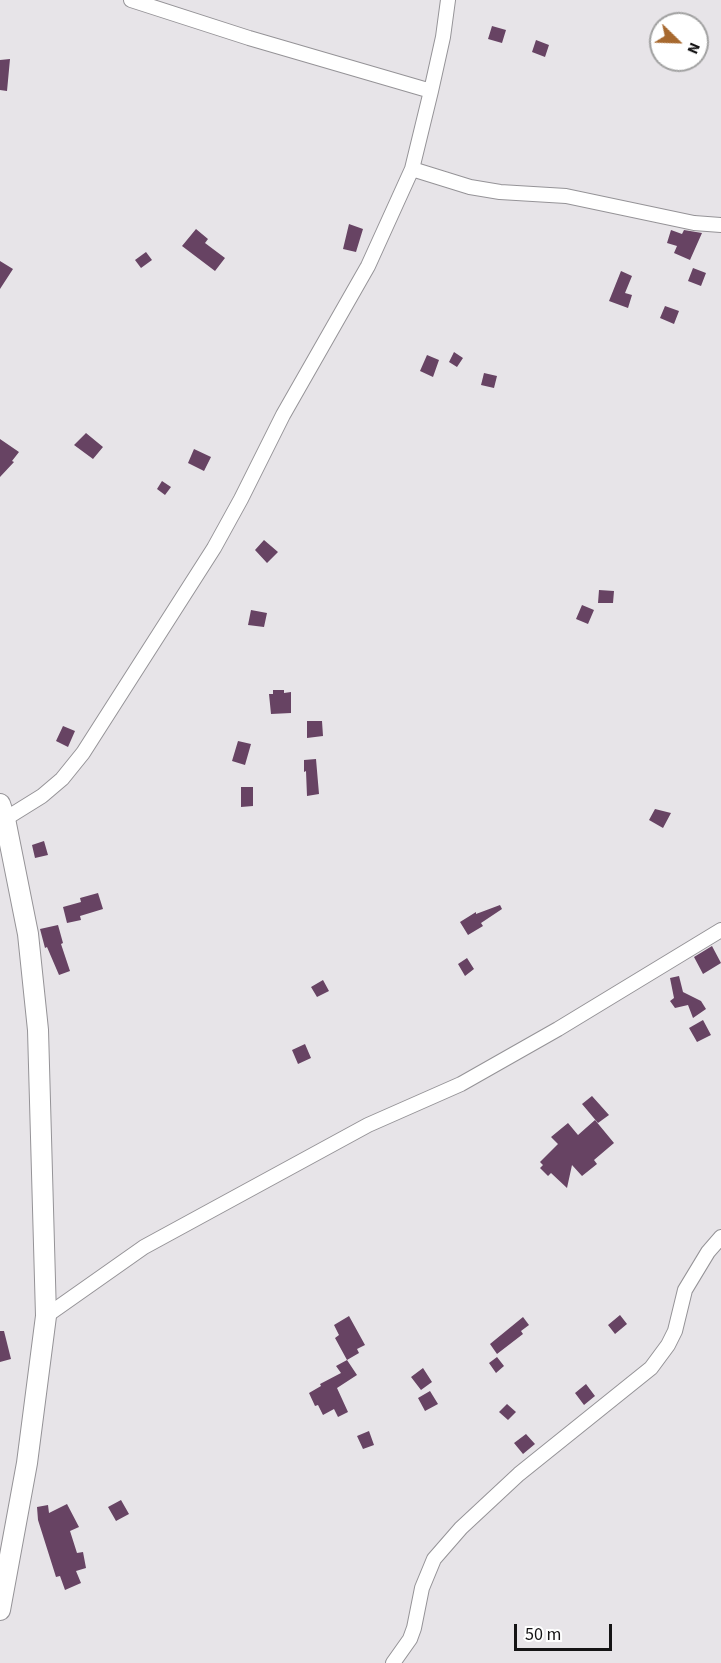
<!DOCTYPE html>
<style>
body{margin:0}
#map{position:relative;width:721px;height:1663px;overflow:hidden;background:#e7e4e8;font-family:"Source Sans 3",sans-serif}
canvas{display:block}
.north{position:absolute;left:649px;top:12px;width:60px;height:60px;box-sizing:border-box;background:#fff;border:2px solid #a1a1a1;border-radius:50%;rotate:113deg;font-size:16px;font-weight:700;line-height:24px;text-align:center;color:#151415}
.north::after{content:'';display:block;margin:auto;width:21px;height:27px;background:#a7692f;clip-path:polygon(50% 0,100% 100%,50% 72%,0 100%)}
.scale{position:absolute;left:514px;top:1624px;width:98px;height:27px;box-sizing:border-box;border:3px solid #151415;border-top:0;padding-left:8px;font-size:18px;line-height:21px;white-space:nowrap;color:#151415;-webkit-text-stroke:4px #fff;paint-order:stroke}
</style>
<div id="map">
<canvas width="721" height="1663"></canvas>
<div class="north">N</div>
<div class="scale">50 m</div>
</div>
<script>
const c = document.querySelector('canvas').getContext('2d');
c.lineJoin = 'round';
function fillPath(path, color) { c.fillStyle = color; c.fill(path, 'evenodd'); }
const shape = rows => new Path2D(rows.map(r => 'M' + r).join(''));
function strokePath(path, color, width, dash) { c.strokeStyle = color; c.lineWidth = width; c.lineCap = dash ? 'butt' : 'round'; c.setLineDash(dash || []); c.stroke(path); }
const building = shape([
 [492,26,506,30,502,43,488,39],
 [536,40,549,45,545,57,532,52],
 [10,59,7,91,0,90,0,60],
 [349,224,363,229,356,252,343,249],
 [196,229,208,239,205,243,225,258,215,271,182,246],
 [671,230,682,234,684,230,702,233,690,260,674,253,677,246,667,243],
 [146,252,152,260,141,268,135,260],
 [0,261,13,269,0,289],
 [693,268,706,273,701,286,688,281],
 [621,271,632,276,625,293,632,295,628,308,609,301],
 [665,306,679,311,674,324,660,318],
 [454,352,463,358,457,367,449,362],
 [427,355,439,360,433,377,420,371],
 [484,373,497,376,494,388,481,385],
 [86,433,103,447,93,459,74,445],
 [0,439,19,452,12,461,14,462,0,477],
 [194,449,211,457,204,471,188,463],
 [162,481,171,487,165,495,157,489],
 [264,540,278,552,267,563,255,550],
 [599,590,614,591,613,603,598,603],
 [582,605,594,610,588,624,576,619],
 [251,610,267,613,264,627,248,625],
 [273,690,284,690,284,693,291,692,291,713,271,714,269,694,273,694],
 [307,721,322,721,323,736,307,738],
 [63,726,75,731,68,747,56,741],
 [238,741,251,744,245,765,232,761],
 [316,759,319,794,307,796,306,771,304,772,304,760],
 [241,787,253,787,253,806,241,807],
 [655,809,671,813,663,828,649,820],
 [44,841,48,855,35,858,32,845],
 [98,893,103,909,80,916,81,920,67,923,63,907,81,902,80,898],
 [500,905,502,909,481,923,483,926,468,935,460,922,476,912,476,914],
 [58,925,63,943,61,944,70,971,59,975,47,947,45,948,40,929],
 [712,946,721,963,703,974,694,957],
 [467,958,474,969,465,976,458,964],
 [679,976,683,992,701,1001,706,1009,693,1018,688,1005,675,1008,670,1001,674,998,670,978],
 [323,980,329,991,317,997,311,987],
 [703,1020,711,1035,697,1042,689,1028],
 [305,1044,311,1058,298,1064,292,1050],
 [592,1096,609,1115,598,1123,582,1104],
 [595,1120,614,1143,594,1160,597,1164,582,1176,572,1165,567,1188,551,1173,548,1176,540,1168,543,1165,540,1162,558,1144,551,1137,568,1123,578,1135],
 [620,1315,627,1324,615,1334,608,1325],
 [349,1316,365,1345,357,1349,359,1353,347,1360,335,1338,339,1335,334,1325],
 [523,1317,529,1325,521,1331,523,1334,497,1354,490,1344],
 [0,1331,4,1331,11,1359,0,1362],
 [497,1357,504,1366,496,1373,489,1363],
 [347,1360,357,1375,337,1388,348,1412,338,1417,334,1409,323,1415,318,1405,315,1406,309,1393,321,1386,320,1384,341,1373,336,1366],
 [423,1368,432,1382,421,1390,411,1377],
 [586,1384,595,1396,584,1405,575,1393],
 [430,1391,438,1404,425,1411,418,1398],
 [507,1404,516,1412,508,1420,499,1412],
 [369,1431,374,1445,363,1449,357,1436],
 [526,1434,535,1444,523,1454,514,1443],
 [121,1500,129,1514,116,1521,108,1507],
 [67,1504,79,1527,70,1531,77,1553,83,1552,86,1568,76,1571,81,1583,65,1590,60,1576,56,1577,38,1520,37,1507,48,1505,49,1513]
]);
const street = shape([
 [131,0,249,38,431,91],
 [412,169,470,187,500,192,566,196,694,223,721,225],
 [5,819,42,796,62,779,83,753,214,548,241,499,283,415,368,266,412,169,431,91,443,37,448,0],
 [46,1316,144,1247,368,1125,461,1084,558,1029,721,930],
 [393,1663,410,1639,414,1628,422,1588,434,1559,461,1528,519,1474,651,1368,668,1345,675,1331,685,1290,708,1252,721,1237]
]);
const secondary = shape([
 [0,804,5,819,28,934,38,1030,46,1316,27,1463,0,1610]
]);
fillPath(building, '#674363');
strokePath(street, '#959397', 16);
strokePath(secondary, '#959397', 22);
strokePath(street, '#fff', 14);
strokePath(secondary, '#fff', 20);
</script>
